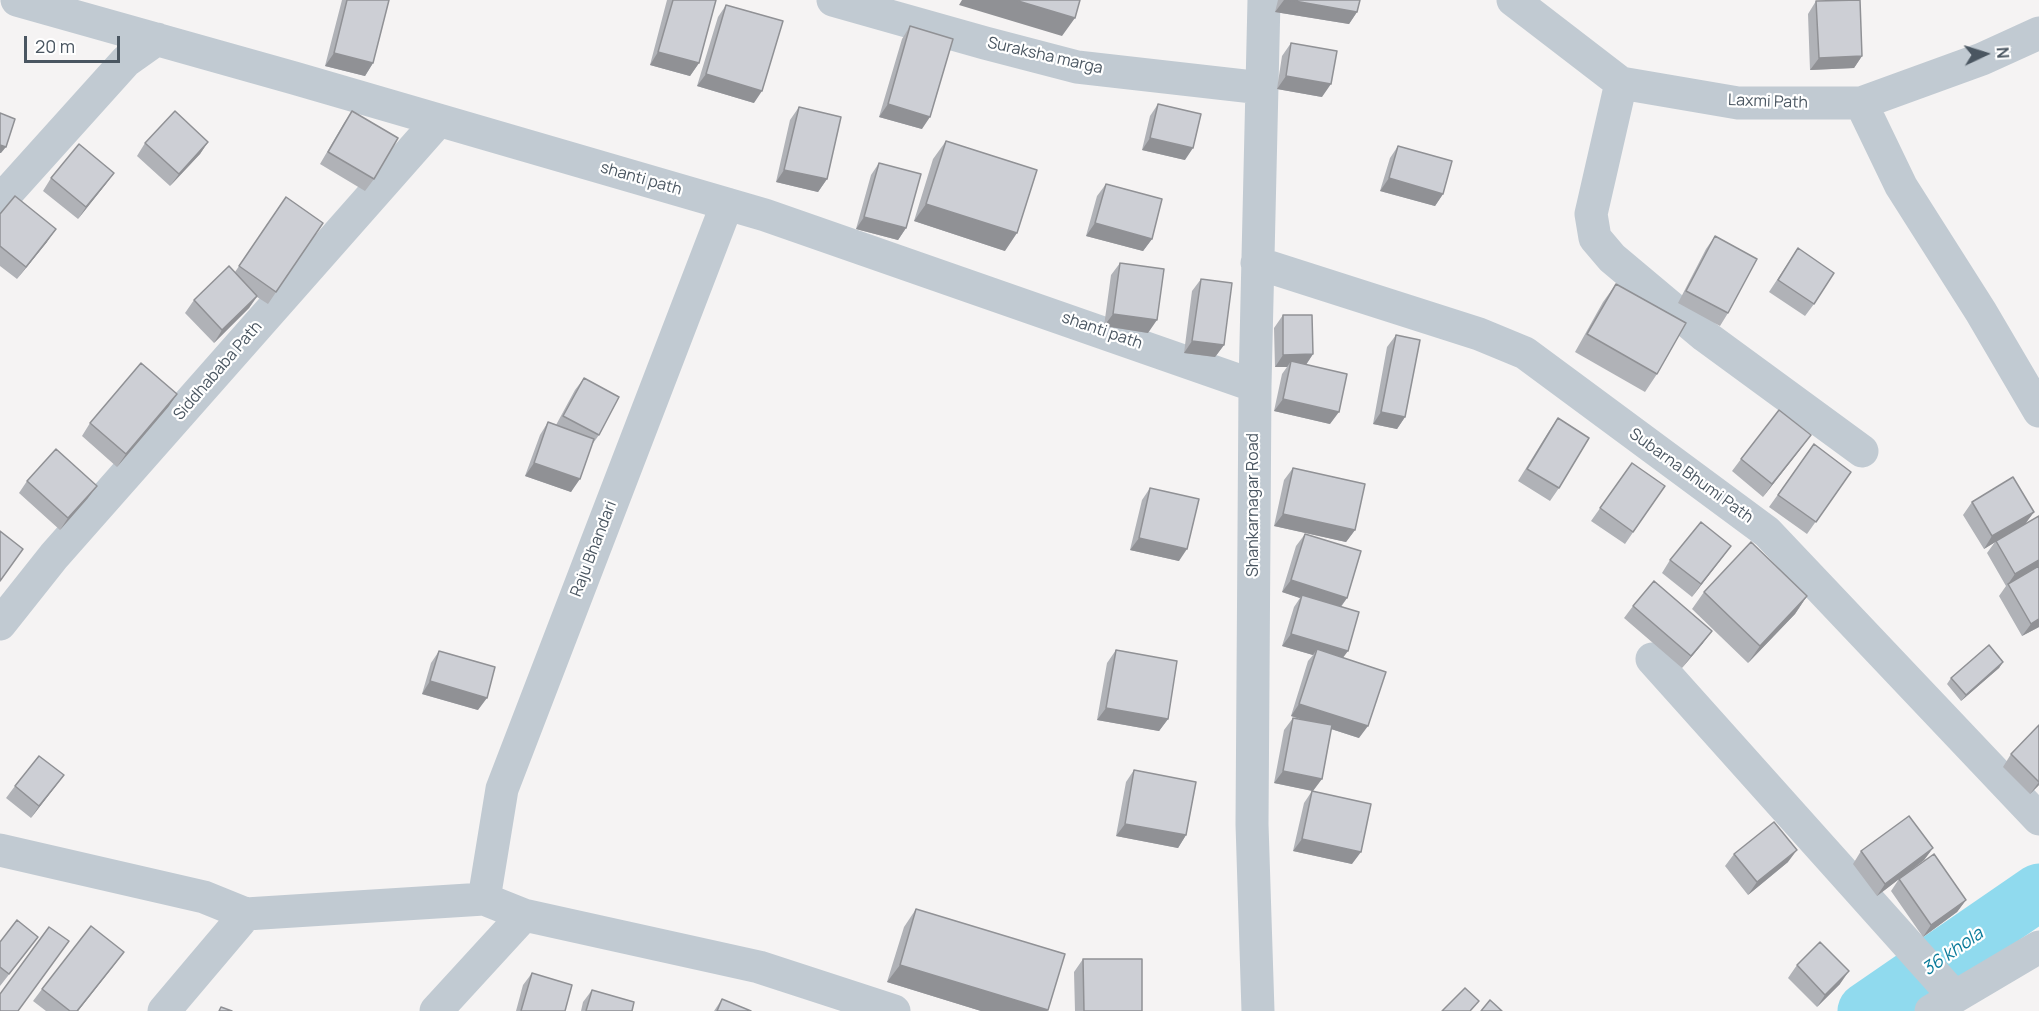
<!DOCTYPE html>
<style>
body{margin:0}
#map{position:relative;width:2039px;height:1011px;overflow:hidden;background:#f5f3f3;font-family:Manrope,sans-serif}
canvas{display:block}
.north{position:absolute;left:1955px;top:24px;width:60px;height:60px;-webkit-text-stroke:4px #fff;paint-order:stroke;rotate:86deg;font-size:16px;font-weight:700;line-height:24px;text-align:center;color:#4a5661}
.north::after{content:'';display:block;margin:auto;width:21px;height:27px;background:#4a5661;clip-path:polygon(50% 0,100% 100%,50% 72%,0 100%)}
.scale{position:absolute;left:24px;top:36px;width:96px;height:27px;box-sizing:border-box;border:3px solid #4a5661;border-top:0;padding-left:8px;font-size:18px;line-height:21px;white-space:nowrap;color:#4a5661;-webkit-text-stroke:4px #fff;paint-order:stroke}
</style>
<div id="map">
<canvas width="2039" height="1011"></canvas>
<div class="north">N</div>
<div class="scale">20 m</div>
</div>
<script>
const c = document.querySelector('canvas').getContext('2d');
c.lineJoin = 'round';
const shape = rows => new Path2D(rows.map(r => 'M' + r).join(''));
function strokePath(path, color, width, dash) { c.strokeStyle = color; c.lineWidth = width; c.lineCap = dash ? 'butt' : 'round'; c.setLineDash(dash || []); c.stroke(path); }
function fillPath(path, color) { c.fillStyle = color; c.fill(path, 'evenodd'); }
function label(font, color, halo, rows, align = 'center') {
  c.font = font + ' Manrope,sans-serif'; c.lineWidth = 4.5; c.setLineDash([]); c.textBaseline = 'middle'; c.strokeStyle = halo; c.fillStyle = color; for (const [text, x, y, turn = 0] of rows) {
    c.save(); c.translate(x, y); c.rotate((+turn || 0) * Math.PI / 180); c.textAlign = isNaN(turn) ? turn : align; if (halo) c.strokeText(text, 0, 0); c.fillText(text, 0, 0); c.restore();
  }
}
const river = shape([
 [1866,1011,2039,892]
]);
const minor = shape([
 [17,0,294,78,765,215,1255,386],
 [833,0,985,43,1077,67,1262,88],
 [1513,0,1621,83,1738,103,1861,103,1982,59,2039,33],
 [1621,83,1591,214,1595,238,1612,258,1705,336,1862,451],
 [1861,103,1901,186,1981,312,2039,411],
 [0,201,126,61,157,39],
 [1257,263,1479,334,1525,353,1767,532,2039,819],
 [0,624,54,556,439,120],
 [1652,659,1954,996],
 [0,850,204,897,246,914,484,899,524,915,759,967,894,1011],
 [484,899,502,789,727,204],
 [164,1011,246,914],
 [436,1011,524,915],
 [1258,1011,1252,824,1255,386,1264,0],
 [1931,1011,2039,947]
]);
const wall = shape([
 [342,0,389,0,373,63,365,76,325,66],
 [667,0,716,0,699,63,690,76,650,65],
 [1278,0,1360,0,1357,12,1349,24,1275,12],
 [1816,1,1862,56,1854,68,1810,70,1808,14],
 [726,5,754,103,697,86,718,17],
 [910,26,922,129,879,117,902,39],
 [1291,43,1322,97,1277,89,1282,56],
 [1158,104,1185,160,1142,150,1150,116],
 [799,107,827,179,818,192,776,182,790,120],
 [352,111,374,179,365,191,320,164,344,123],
 [946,141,1005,251,914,221,933,159],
 [208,142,200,154,170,186,137,156,145,143],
 [1398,146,1443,194,1435,206,1380,191,1390,158],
 [879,163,906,228,898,240,856,229,871,175],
 [114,173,105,185,78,219,43,191,51,178],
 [1106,184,1152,239,1143,251,1086,236,1097,196],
 [286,197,323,223,268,304,257,297,249,308,214,343,185,313,194,300,235,272],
 [0,214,47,242,17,279,0,266],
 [1715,236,1728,313,1720,326,1678,303,1706,249],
 [1798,248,1814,304,1805,316,1769,292],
 [1120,263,1148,333,1104,326,1111,275],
 [1201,279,1224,345,1215,357,1184,353,1192,291],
 [1616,284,1657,374,1645,392,1575,352,1603,302],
 [1283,315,1313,354,1306,365,1330,424,1274,411,1282,374,1287,367,1275,367,1274,328],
 [1396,335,1405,417,1397,429,1373,424,1387,347],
 [584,378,599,435,591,446,571,492,525,476,540,435,548,422,556,425,575,390],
 [169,406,117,467,82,436,90,423],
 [1558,418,1559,488,1550,501,1518,481,1549,431],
 [1814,444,1851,472,1807,534,1769,507],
 [1802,447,1763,497,1732,471,1741,459],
 [1632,463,1665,486,1625,544,1591,521],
 [1293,468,1355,530,1346,542,1274,526,1284,480],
 [27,481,88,498,60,530,19,493],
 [1150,488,1179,561,1130,550,1142,500],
 [1972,502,2034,512,2025,524,2039,627,2022,636,1999,596,2006,586,1987,553,1995,542,1984,549,1963,515],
 [1305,534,1347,598,1341,607,1343,658,1359,738,1331,729,1313,791,1352,864,1293,851,1304,803,1312,791,1274,783,1284,730,1293,718,1303,720,1291,716,1308,661,1313,655,1282,646,1294,607,1300,598,1282,592,1296,546],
 [1731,546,1692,597,1662,573,1670,560],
 [1704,592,1807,596,1795,614,1748,663,1692,609],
 [1633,606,1703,643,1682,668,1624,618],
 [1116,650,1168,719,1159,731,1097,720,1107,663],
 [439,651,478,710,422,694,431,663],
 [2003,662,1999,668,1961,701,1947,684,1951,678],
 [2039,725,2039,785,2030,794,2003,767,2011,754],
 [1134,770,1186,835,1178,848,1116,836,1126,782],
 [64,775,31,818,6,798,15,786],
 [1933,848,1924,860,1904,876,1966,900,1957,912,1923,937,1891,891,1899,879,1877,896,1853,864,1861,851],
 [1734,854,1788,862,1748,895,1725,866],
 [916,909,1048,1010,1047,1011,981,1011,887,982,904,927],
 [0,942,29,949,0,986],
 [1083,959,1142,1011,1075,1011,1074,972],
 [115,964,78,1011,46,1011,33,1001,42,989],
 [1797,965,1840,984,1817,1007,1788,978],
 [532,973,565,1011,516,1011,523,985],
 [592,990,632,1011,581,1011,583,1002],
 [722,999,751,1011,714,1011]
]);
const shadedWall = shape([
 [962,0,1015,0,1075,18,1062,36,959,5],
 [1284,0,1289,0,1357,12,1349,24,1275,12],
 [658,52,699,63,690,76,650,65],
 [334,53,373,63,365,76,325,66],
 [1862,56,1854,68,1810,70,1819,58],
 [706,74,762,91,754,103,697,86],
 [1286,76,1331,84,1322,97,1277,89],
 [888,104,930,117,922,129,879,117],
 [1150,138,1193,148,1185,160,1142,150],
 [208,142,200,154,170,186,179,174],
 [0,145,6,147,1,153,0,153],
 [784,170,827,179,818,192,776,182],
 [114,173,105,185,78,219,86,207],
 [1389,178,1443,194,1435,206,1380,191],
 [926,204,1017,233,1005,251,914,221],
 [864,217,906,228,898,240,856,229],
 [1095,223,1152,239,1143,251,1086,236],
 [56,229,47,242,17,279,26,267],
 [257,296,249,308,214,343,222,330],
 [1113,314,1157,320,1148,333,1104,326],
 [1192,341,1224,345,1215,357,1184,353],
 [1313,354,1305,366,1291,361,1287,367,1275,367,1283,355],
 [177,394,169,406,117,467,126,454],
 [1283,399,1339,412,1330,424,1274,411],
 [1381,412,1405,417,1397,429,1373,424],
 [1811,435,1802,447,1763,497,1772,484],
 [534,463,580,479,571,492,525,476],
 [97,486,88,498,60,530,68,518],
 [2034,512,2025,524,1984,549,1992,536],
 [1283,514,1355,530,1346,542,1274,526],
 [1139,538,1187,549,1179,561,1130,550],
 [1731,546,1722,558,1692,597,1701,584],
 [2039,560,2039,567,2008,584,2006,587,2015,574],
 [1291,580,1347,598,1338,610,1302,595,1300,598,1282,592],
 [1807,596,1795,614,1748,663,1760,646],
 [2039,619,2039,627,2022,636,2031,624],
 [1712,631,1703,643,1682,668,1691,656],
 [1291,634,1348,651,1339,663,1317,649,1313,655,1282,646],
 [2003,662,1999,668,1961,701,1966,695],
 [430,681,487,698,478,710,422,694],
 [1299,704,1368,726,1359,738,1291,716],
 [1106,708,1168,719,1159,731,1097,720],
 [1283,771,1322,779,1313,791,1274,783],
 [64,775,55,787,31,818,39,806],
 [2039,782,2039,785,2030,794],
 [1125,824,1186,835,1178,848,1116,836],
 [1302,839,1361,852,1352,864,1293,851],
 [1933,848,1924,860,1877,896,1885,884],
 [1797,850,1788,862,1748,895,1757,882],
 [1966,900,1957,912,1923,937,1931,925],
 [124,952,115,964,78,1011,77,1011],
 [900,965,1048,1010,1047,1011,981,1011,887,982],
 [1849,971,1840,984,1817,1007,1825,995]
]);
const building = shape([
 [347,0,389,0,373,63,334,53,347,0],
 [673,0,716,0,699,63,658,52,673,0],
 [1015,0,1080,0,1075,18,1015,0],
 [1289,0,1360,0,1357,12,1289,0],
 [1860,0,1862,56,1819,58,1816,1,1860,0],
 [726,5,783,21,762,91,706,74,726,5],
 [910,26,953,39,930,117,888,104,910,26],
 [1291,43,1337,51,1331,84,1286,76,1291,43],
 [1158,104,1201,114,1193,148,1150,138,1158,104],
 [799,107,841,117,827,179,784,170,799,107],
 [175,111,208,142,179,174,145,143,175,111],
 [352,111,398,138,374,179,328,152,352,111],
 [0,113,15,119,6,147,0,145,0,113],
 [946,141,1037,170,1017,233,926,204,946,141],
 [79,144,114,173,86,207,51,178,79,144],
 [1398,146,1452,161,1443,194,1389,178,1398,146],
 [879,163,921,174,906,228,864,217,879,163],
 [1106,184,1162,199,1152,239,1095,223,1106,184],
 [15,196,56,229,26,267,0,246,0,214,15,196],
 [286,197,323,223,276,292,239,266,286,197],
 [1715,236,1757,259,1728,313,1686,291,1715,236],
 [1798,248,1834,273,1814,304,1778,280,1798,248],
 [1120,263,1164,269,1157,320,1113,314,1120,263],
 [229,266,257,296,222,330,194,300,229,266],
 [1201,279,1232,283,1224,345,1192,341,1201,279],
 [1616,284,1686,323,1657,374,1587,334,1616,284],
 [1283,315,1312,315,1313,354,1283,355,1283,315],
 [1396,335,1420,340,1405,417,1381,412,1396,335],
 [1291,361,1347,374,1339,412,1283,399,1291,361],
 [141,363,177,394,126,454,90,423,141,363],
 [584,378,619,397,599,435,563,416,584,378],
 [1779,410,1811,435,1772,484,1741,459,1779,410],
 [1558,418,1589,438,1559,488,1527,469,1558,418],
 [548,422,594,439,580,479,534,463,548,422],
 [1814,444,1851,472,1816,522,1778,495,1814,444],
 [56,449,97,486,68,518,27,481,56,449],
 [1632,463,1665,486,1633,532,1600,508,1632,463],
 [1293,468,1365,484,1355,530,1283,514,1293,468],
 [2013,477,2034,512,1992,536,1972,502,2013,477],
 [1150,488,1199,499,1187,549,1139,538,1150,488],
 [2039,516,2039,560,2015,574,1996,541,2039,516],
 [1701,522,1731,546,1701,584,1670,560,1701,522],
 [0,531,23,549,0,581,0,531],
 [1305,534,1361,551,1347,598,1291,580,1305,534],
 [1751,542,1807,596,1760,646,1704,592,1751,542],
 [2039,566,2039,619,2031,624,2008,584,2039,566],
 [1654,581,1712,631,1691,656,1633,606,1654,581],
 [1302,595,1359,612,1348,651,1291,634,1302,595],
 [1989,645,2003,662,1966,695,1951,678,1989,645],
 [1317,649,1386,672,1368,726,1299,704,1317,649],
 [1116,650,1177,661,1168,719,1106,708,1116,650],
 [439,651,495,667,487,698,430,681,439,651],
 [1293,718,1332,725,1322,779,1283,771,1293,718],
 [2039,725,2039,782,2011,754,2039,725],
 [39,756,64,775,39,806,15,786,39,756],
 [1134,770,1196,782,1186,835,1125,824,1134,770],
 [1312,791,1371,804,1361,852,1302,839,1312,791],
 [1909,816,1933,848,1885,884,1861,851,1909,816],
 [1774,822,1797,850,1757,882,1734,854,1774,822],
 [1934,854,1966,900,1931,925,1899,879,1934,854],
 [916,909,1065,954,1048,1010,900,965,916,909],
 [17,920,38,937,9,974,0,967,0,942,17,920],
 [91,926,124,952,77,1011,70,1011,42,989,91,926],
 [49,927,69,941,18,1011,0,1011,0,994,49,927],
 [1820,942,1849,971,1825,995,1797,965,1820,942],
 [1083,959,1142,959,1142,1011,1084,1011,1083,959],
 [532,973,572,985,565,1011,521,1011,532,973],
 [1465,988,1479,1001,1470,1011,1442,1011,1465,988],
 [592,990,634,1002,632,1011,586,1011,592,990],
 [722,999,751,1011,717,1011,722,999],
 [1490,1000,1502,1011,1481,1011,1490,1000],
 [221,1007,232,1011,219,1011,221,1007]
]);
const streetNames = [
 ["Suraksha marga",1045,56,13],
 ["Laxmi Path",1768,102,2],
 ["shanti path",641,179,16],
 ["shanti path",1102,331,19],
 ["Siddhababa Path",218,371,-49],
 ["Subarna Bhumi Path",1691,476,36],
 ["Shankarnagar Road",1254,505,-90],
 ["Raju Bhandari",594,549,-69]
];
const waterNames = [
 ["36 khola",1953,952,-35]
];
strokePath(river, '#90daee', 57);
strokePath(minor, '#c1cad2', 33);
fillPath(wall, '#b0b2b7');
fillPath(shadedWall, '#909195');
fillPath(building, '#cdcfd5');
strokePath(building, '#909195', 1.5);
label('16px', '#4a5661', '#fff', streetNames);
label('italic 18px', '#0c7c9b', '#fff', waterNames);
</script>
